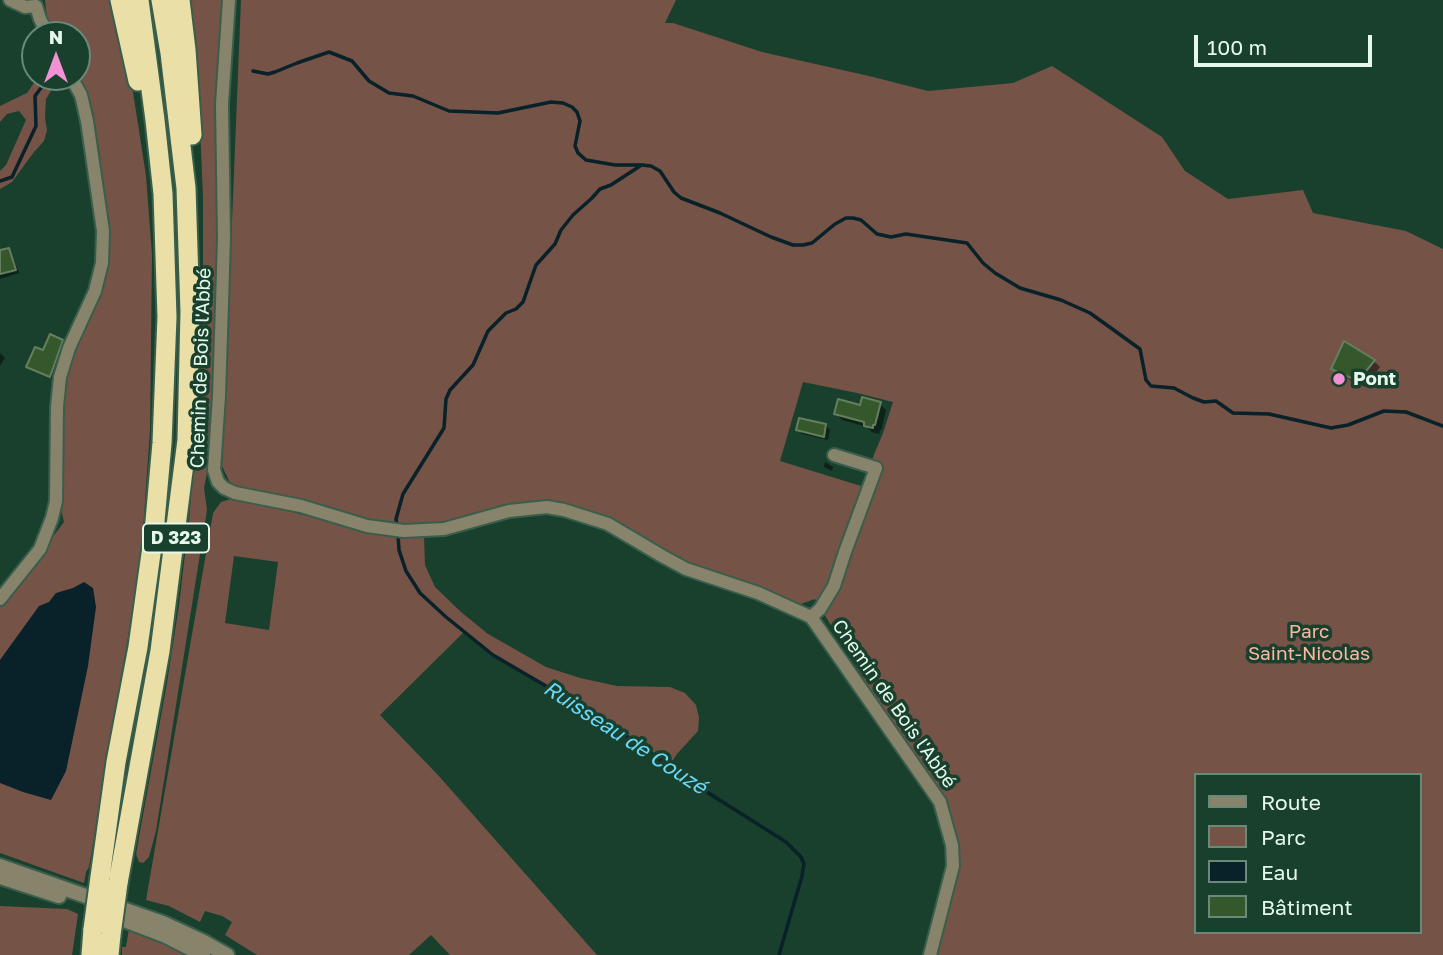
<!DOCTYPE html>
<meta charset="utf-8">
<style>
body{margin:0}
#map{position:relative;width:1443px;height:955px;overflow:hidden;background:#19402d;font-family:"Golos Text",sans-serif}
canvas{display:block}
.legend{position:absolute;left:1194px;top:773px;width:228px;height:161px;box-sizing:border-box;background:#19402d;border:2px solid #6a8a79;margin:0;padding:9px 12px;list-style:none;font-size:21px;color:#e4f9ec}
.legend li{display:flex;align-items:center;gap:14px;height:35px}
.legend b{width:35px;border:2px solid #6a8a79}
.north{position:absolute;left:21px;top:21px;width:70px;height:70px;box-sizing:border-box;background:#19402d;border:2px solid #6a8a79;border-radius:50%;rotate:0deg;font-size:19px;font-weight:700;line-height:28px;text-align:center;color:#e4f9ec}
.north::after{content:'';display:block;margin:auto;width:24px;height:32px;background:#f391d5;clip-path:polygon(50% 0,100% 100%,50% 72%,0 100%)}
.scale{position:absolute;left:1194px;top:35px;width:178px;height:32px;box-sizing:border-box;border:4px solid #e4f9ec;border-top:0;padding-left:9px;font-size:21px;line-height:24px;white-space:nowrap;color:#e4f9ec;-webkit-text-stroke:5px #19402d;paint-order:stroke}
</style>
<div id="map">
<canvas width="1443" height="955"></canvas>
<ul class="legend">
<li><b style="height:9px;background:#88846b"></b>Route</li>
<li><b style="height:19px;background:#755347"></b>Parc</li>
<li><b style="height:19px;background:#092128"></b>Eau</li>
<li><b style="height:19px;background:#34582c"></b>Bâtiment</li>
</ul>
<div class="north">N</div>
<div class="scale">100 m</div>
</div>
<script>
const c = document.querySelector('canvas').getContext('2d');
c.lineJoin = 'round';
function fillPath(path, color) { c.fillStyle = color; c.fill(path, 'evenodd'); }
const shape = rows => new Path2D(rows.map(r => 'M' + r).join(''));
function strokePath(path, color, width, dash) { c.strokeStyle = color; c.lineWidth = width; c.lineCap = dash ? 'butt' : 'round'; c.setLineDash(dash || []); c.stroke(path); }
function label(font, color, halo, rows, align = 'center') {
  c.font = font + ' "Golos Text",sans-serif'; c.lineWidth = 7; c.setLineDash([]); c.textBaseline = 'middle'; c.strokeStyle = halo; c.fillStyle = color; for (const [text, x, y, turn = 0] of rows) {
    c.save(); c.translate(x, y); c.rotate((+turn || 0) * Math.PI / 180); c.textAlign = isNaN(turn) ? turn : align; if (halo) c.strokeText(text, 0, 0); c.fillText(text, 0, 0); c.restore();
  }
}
const green = shape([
 [45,0,112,0,130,74,138,124,146,176,152,255,150,430,142,544,138,578,89,867,86,872,84,883,0,853,0,607,64,522,60,505,62,420,65,411,63,392,64,381,73,352,109,263,108,229,99,150,93,111,77,74,77,35,56,35,47,18],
 [188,0,225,0,217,337,210,458,204,488,207,510,156,831,149,857,143,863,139,862,136,854,167,683,179,605,189,521,200,384,203,315,203,198,200,127],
 [241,0,676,0,665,23,673,23,762,52,869,76,928,91,1013,83,1052,66,1162,137,1185,171,1228,199,1303,190,1313,213,1406,231,1443,249,1443,955,934,955,957,872,952,824,815,599,798,605,680,561,580,509,423,527,391,525,232,487,222,466],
 [803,382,857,393,893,402,883,433,861,486,780,461],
 [1196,775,1420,775,1420,932,1196,932],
 [38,77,56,77,54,86,46,99,45,118,47,130,44,141,34,152,12,182,0,189,0,171,6,165,26,120,19,111,7,114,0,122,0,106,27,93],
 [234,498,378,533,424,536,425,565,435,587,461,612,488,634,546,667,580,678,617,686,670,687,685,693,696,705,699,718,698,731,677,754,669,766,599,717,493,655,464,632,380,715,438,775,597,955,450,955,431,935,409,955,257,955,225,935,232,922,222,916,205,911,200,922,169,906,146,900,213,513,221,502],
 [234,556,278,562,269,630,225,623],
 [0,906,67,909,78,914,72,955,0,955],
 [129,929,151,937,187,955,122,955,122,947,126,947]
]);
const water = shape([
 [84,582,93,588,96,607,88,666,66,771,51,800,23,792,0,783,0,660,39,606,49,602,56,593,73,588]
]);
const shadow = shape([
 [10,256,14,260,19,273,0,279,0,261],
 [62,341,66,345,54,379,32,371,28,367,44,353],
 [0,353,5,358,0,366],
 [1374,361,1380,367,1365,387,1340,375,1333,368],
 [880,404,886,410,881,431,880,430,879,434,872,432,867,427,842,420,836,413],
 [826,426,830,430,828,440,802,434,798,430],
 [825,462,833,467,832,471,824,467]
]);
const stream = shape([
 [253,71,268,74,275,72,297,63,329,52,352,61,369,81,389,93,413,96,449,111,498,113,551,102,563,103,572,107,577,112,580,121,575,146,578,153,586,160,615,165,642,165,651,166,660,171,674,192,681,198,720,213,771,237,793,245,803,245,812,243,835,224,846,218,853,218,861,220,877,234,891,237,906,234,967,243,983,263,995,273,1020,288,1061,300,1090,313,1140,349,1146,380,1151,386,1174,388,1193,398,1204,402,1216,401,1233,413,1269,414,1331,428,1348,425,1384,411,1406,412,1443,426],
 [0,181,12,177,36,126,35,96,49,77],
 [397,526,396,519,403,494,444,428,446,399,450,390,473,365,488,331,506,313,516,309,523,302,536,265,555,244,561,230,573,215,592,198,600,189,611,185,640,166],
 [398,535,399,550,406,571,420,593,446,617,493,655,599,717,710,794,786,842,801,857,804,864,802,876,779,955]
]);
const building = shape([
 [9,248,16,270,0,274,0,250,9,248],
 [50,334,63,340,50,377,26,367,35,347,43,350,50,334],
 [1344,341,1375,360,1358,381,1331,369,1344,341],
 [862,397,881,402,875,425,873,425,873,428,864,426,864,422,834,414,838,399,860,405,862,397],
 [799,418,826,424,824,437,796,430,799,418]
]);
const minor = shape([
 [10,0,25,7,36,6],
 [229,0,222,104,224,238,222,304,219,396,214,470,218,482,224,488,235,493,301,506,367,526,404,531,444,529,509,511,547,507,564,510,608,524,662,556,686,569,758,593,811,617,940,802,952,845,953,866,930,955],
 [36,6,40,19,48,35],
 [0,599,40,549,52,518,56,501,57,407,60,377,69,348,95,291,102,263,103,231,87,121,81,95,71,77],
 [811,617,820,609,834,586,845,552,876,468,834,455]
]);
const tertiary = shape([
 [0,866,163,923,204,942,227,955],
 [0,877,59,896],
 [111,915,166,936,203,955]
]);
const trunk = shape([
 [120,0,138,81],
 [180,0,186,50,192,135],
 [100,877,116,762,138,647,154,532,162,443,167,317,163,194,155,120,139,0],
 [118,883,160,651,187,440,190,312,186,188,170,53,161,0],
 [91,955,93,929],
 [109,955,111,935]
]);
const trunkBridge = shape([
 [93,929,100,877],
 [111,935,118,883]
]);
const markers = [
 [1339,379,7,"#f391d5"]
];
const shields = [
 [176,538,66]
];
const shieldNames = [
 ["D 323",176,538]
];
const streetNames = [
 ["Chemin de Bois l'Abbé",201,368,-88],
 ["Chemin de Bois l'Abbé",894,704,55]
];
const poiNames = [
 ["Pont",1353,379]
];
const parkNames = [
 ["Parc",1309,632],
 ["Saint-Nicolas",1309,654]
];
const waterNames = [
 ["Ruisseau de Couzé",625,738,33]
];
fillPath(green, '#755347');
fillPath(water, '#092128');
fillPath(shadow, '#0007');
strokePath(stream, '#092128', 3.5);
fillPath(building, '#34582c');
strokePath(building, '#657e5f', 2);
strokePath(minor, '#395e4c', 16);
strokePath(tertiary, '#395e4c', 18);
strokePath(trunk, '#395e4c', 23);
strokePath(minor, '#88846b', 12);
strokePath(tertiary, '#88846b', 14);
strokePath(trunk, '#eae0a7', 19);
strokePath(trunkBridge, '#395e4c', 23, []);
strokePath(trunkBridge, '#eae0a7', 19);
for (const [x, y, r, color] of markers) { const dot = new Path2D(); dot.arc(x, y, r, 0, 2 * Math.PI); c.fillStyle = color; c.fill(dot); strokePath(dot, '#19402d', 2.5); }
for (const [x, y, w] of shields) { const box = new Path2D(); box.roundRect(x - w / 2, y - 14.5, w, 29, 5); c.fillStyle = '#19402d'; c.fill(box); strokePath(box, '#e4f9ec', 2); }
label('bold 18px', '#e4f9ec', null, shieldNames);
label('19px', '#e4f9ec', '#19402d', streetNames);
label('bold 19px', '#e4f9ec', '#19402d', poiNames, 'left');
label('19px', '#fdb79f', '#19402d', parkNames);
label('italic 21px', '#69d8f9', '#19402d', waterNames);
</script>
